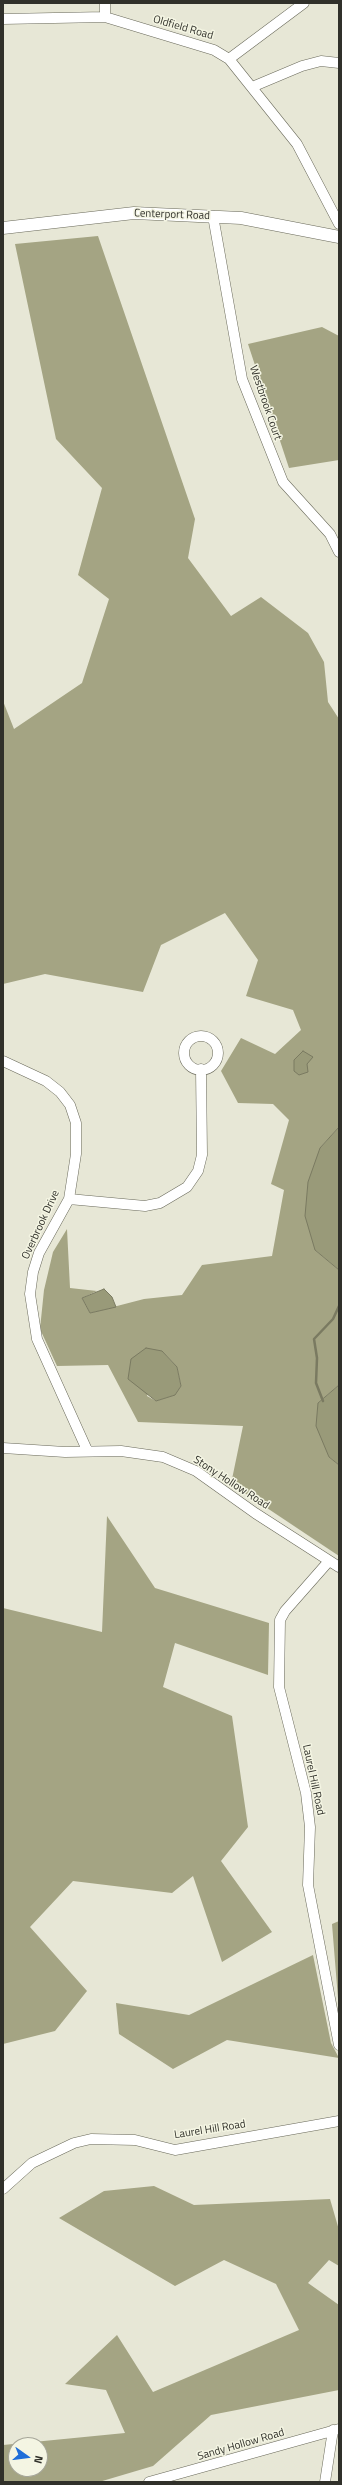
<!DOCTYPE html>
<style>
body{margin:0}
#map{position:relative;width:342px;height:2485px;overflow:hidden;background:#e7e7d6;font-family:"Titillium Web",sans-serif}
canvas{display:block}
.frame{position:absolute;inset:0;border:4px solid #30302a;pointer-events:none}
.north{position:absolute;left:8px;top:2437px;width:40px;height:40px;box-sizing:border-box;background:#f4f5e3;border:1px solid #a6a699;border-radius:50%;rotate:104deg;font-size:11px;font-weight:700;line-height:16px;text-align:center;color:#30302a}
.north::after{content:'';display:block;margin:auto;width:14px;height:18px;background:#1f6ed9;clip-path:polygon(50% 0,100% 100%,50% 72%,0 100%)}
</style>
<div id="map">
<canvas width="342" height="2485"></canvas>
<div class="frame"></div>
<div class="north">N</div>
</div>
<script>
const c = document.querySelector('canvas').getContext('2d');
c.lineJoin = 'round';
function fillPath(path, color) { c.fillStyle = color; c.fill(path, 'evenodd'); }
const shape = rows => new Path2D(rows.map(r => 'M' + r).join(''));
function strokePath(path, color, width, dash) { c.strokeStyle = color; c.lineWidth = width; c.lineCap = dash ? 'butt' : 'round'; c.setLineDash(dash || []); c.stroke(path); }
function label(font, color, halo, rows, align = 'center') {
  c.font = font + ' "Titillium Web",sans-serif'; c.lineWidth = 3; c.setLineDash([]); c.textBaseline = 'middle'; c.strokeStyle = halo; c.fillStyle = color; for (const [text, x, y, turn = 0] of rows) {
    c.save(); c.translate(x, y); c.rotate((+turn || 0) * Math.PI / 180); c.textAlign = isNaN(turn) ? turn : align; if (halo) c.strokeText(text, 0, 0); c.fillText(text, 0, 0); c.restore();
  }
}
const forest = shape([
 [98,236,195,519,188,558,231,616,261,597,308,633,324,662,328,702,339,719,339,1127,320,1148,315,1250,339,1270,339,1385,318,1403,329,1457,339,1465,339,1556,231,1484,243,1426,138,1422,108,1365,57,1366,40,1329,44,1290,53,1252,67,1229,70,1288,97,1291,82,1298,90,1313,144,1299,182,1295,202,1265,272,1256,284,1190,271,1184,289,1120,273,1104,238,1103,221,1071,241,1038,275,1054,301,1030,293,1010,246,996,258,960,225,913,161,945,143,992,45,974,3,984,3,701,14,729,82,683,109,599,78,575,102,488,56,439,15,244],
 [162,1351,177,1367,181,1386,174,1395,156,1401,147,1396],
 [322,327,339,336,339,460,289,468,248,344],
 [107,1516,155,1588,269,1623,268,1675,175,1643,163,1687,232,1716,248,1827,221,1861,272,1932,222,1962,193,1876,172,1893,73,1881,30,1927,87,1991,55,2031,3,2044,3,1608,102,1632],
 [339,1921,339,2011,332,1924],
 [313,1955,331,2043,339,2058,227,2040,173,2069,119,2034,116,2003,189,2015],
 [154,2186,194,2205,330,2199,339,2230,339,2266,329,2260,308,2283,339,2305,339,2390,211,2415,153,2466,99,2482,3,2482,3,2445,125,2433,106,2390,65,2384,117,2335,153,2392,299,2330,276,2284,224,2260,175,2286,59,2218,104,2191],
 [16,2445,40,2445,40,2469,16,2469]
]);
const water = shape([
 [303,1051,313,1057,307,1064,308,1072,299,1075,294,1071,294,1060,303,1051],
 [339,1127,339,1270,315,1250,305,1216,308,1182,320,1148,339,1127],
 [104,1289,112,1297,116,1307,90,1313,82,1298,104,1289],
 [146,1348,162,1351,177,1367,181,1386,175,1395,156,1401,128,1379,131,1359,146,1348],
 [339,1385,339,1465,329,1457,316,1426,318,1403,339,1385]
]);
const stream = shape([
 [323,1401,316,1383,317,1358,314,1339,333,1319,339,1306]
]);
const minor = shape([
 [105,3,105,17],
 [3,19,105,17,214,50,229,59,297,144,339,224],
 [229,59,304,3],
 [252,87,302,66,321,61,339,63],
 [213,216,242,379,283,482,330,534,339,552],
 '184 1053a17 17 0 1 1 34 0a17 17 0 1 1-34 0Z',
 [3,1061,46,1081,60,1092,70,1105,76,1123,76,1154,69,1199,39,1253,33,1272,30,1294,37,1339,87,1450],
 [69,1199,145,1206,160,1203,187,1187,198,1171,202,1155,201,1069],
 [3,1448,65,1452,121,1451,163,1457,196,1471,255,1513,339,1567],
 [329,1561,285,1611,280,1620,279,1687,306,1793,310,1827,308,1885,339,2045],
 [3,2189,32,2163,74,2143,91,2139,135,2140,175,2150,339,2121],
 [149,2482,339,2429],
 [325,2482,333,2430]
]);
const major = shape([
 [3,228,134,213,241,218,339,237]
]);
const streetNames = [
 ["Oldfield Road",183,28,16],
 ["Centerport Road",172,215,2],
 ["Westbrook Court",265,403,71],
 ["Overbrook Drive",41,1225,-65],
 ["Stony Hollow Road",231,1483,33],
 ["Laurel Hill Road",313,1780,78],
 ["Laurel Hill Road",210,2130,-9],
 ["Sandy Hollow Road",241,2445,-16]
];
fillPath(forest, '#a4a483');
fillPath(water, '#999a79');
strokePath(water, '#7a7a61', 1);
strokePath(stream, '#7a7a61', 2.5);
strokePath(minor, '#69695a', 11);
strokePath(major, '#69695a', 13);
strokePath(minor, '#fff', 10);
strokePath(major, '#fff', 12);
label('11px', '#30302a', '#f4f5e3', streetNames);
</script>
